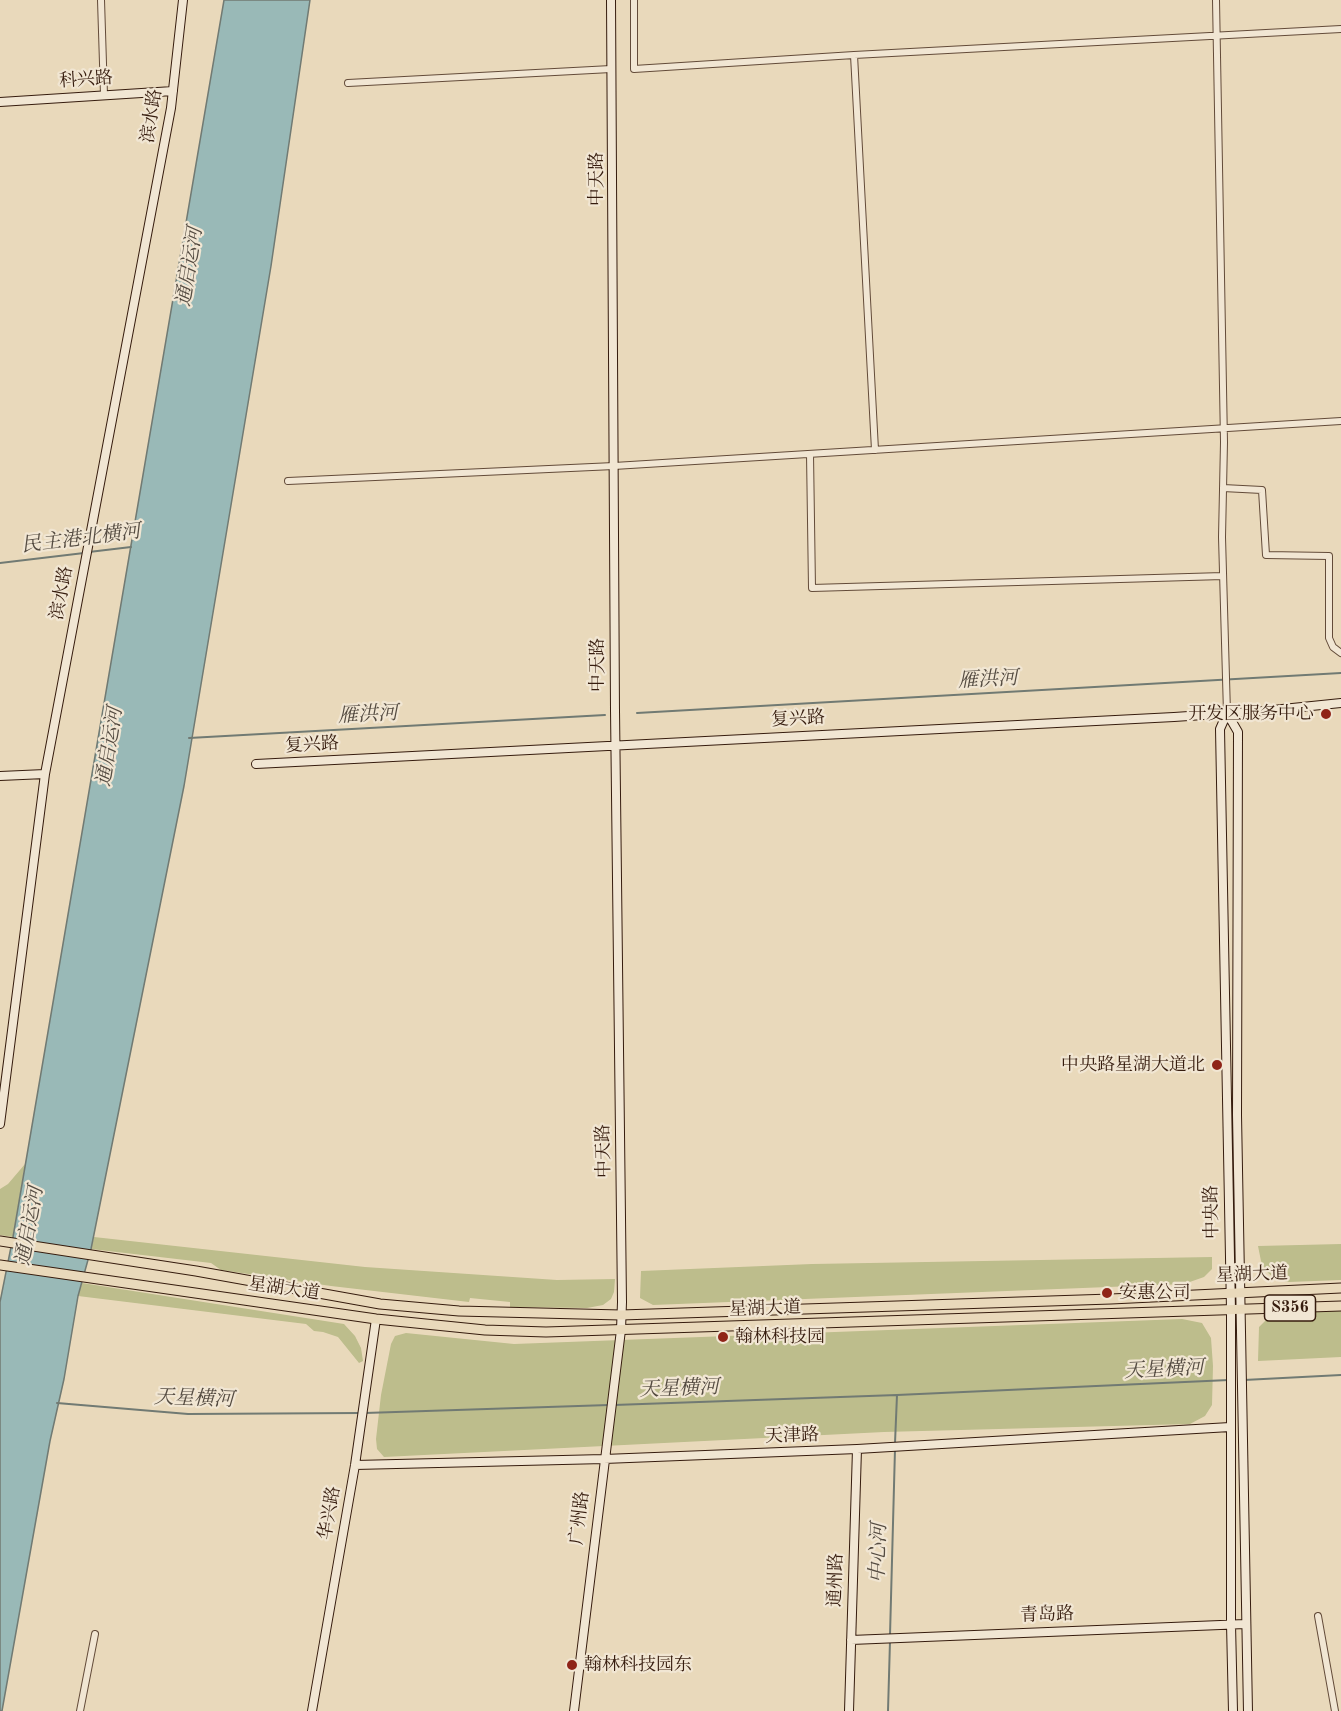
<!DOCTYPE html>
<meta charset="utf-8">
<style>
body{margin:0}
canvas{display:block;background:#e9d9bb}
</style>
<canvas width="1341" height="1711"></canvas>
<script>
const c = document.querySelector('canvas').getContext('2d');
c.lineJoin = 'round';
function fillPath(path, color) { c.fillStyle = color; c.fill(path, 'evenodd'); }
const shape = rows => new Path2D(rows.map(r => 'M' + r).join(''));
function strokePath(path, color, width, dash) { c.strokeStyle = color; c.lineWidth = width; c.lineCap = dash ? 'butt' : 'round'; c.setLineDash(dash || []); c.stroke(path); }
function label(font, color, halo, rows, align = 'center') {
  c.font = font + ' "Old Standard TT","Noto Serif SC",serif'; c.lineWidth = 4.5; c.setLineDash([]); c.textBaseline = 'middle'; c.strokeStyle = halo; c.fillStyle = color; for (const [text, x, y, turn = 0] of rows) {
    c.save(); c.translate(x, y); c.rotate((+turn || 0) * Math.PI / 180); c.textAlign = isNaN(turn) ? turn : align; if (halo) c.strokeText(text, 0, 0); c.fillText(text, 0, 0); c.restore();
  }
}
const green = shape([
 [25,1164,13,1237,0,1235,0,1189,8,1184],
 [94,1237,365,1267,557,1280,615,1279,614,1292,611,1299,603,1305,587,1308,510,1307,510,1302,470,1298,469,1302,331,1286,221,1270,211,1263,91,1249],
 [1341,1244,1341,1280,1289,1282,1275,1279,1266,1271,1261,1261,1258,1246],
 [1212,1257,1212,1269,1204,1277,1184,1284,653,1305,640,1298,641,1271,812,1264],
 [82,1283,344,1324,355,1336,361,1348,363,1361,359,1363,338,1337,323,1332,314,1331,306,1324,78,1296],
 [1341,1310,1341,1357,1258,1361,1259,1327,1269,1317,1286,1313],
 [1182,1319,1202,1323,1211,1338,1213,1366,1212,1405,1205,1416,1190,1424,884,1432,384,1457,377,1449,376,1439,381,1395,391,1344,395,1336,406,1333,514,1344]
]);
const water = shape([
 [224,0,310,0,271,266,184,786,91,1249,78,1296,64,1379,50,1441,2,1711,0,1711,0,1302,13,1237,224,0]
]);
const stream = shape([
 [89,552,131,547],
 [0,563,84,553],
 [637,713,1341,673],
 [189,738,605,715],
 [1244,1380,1341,1375],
 [57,1403,188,1414,360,1413],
 [614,1405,897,1395,1229,1380],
 [365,1413,609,1405],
 [895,1443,897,1395],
 [890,1635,895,1449],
 [888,1711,890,1641]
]);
const street = shape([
 [101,0,104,95],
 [634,0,634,69,854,55,1341,29],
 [1216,0,1224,442,1222,537,1227,713],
 [854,55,875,450],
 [348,83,611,69],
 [810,454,812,588,1223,576],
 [288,481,614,466,1341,421],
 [1223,488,1262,490,1266,555,1329,556,1329,638,1333,647,1341,653],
 [1318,1616,1335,1711],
 [80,1711,95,1634]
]);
const secondary = shape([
 [0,102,173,91],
 [1227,713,1238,732,1237,1115,1248,1711],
 [1227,713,1220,729,1231,1310,1231,1624,1233,1711],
 [256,764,1174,717,1263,711,1341,703],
 [0,776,45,774],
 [0,1124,45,774,171,108,183,0],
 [355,1465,604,1459,857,1449,1230,1427],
 [851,1640,1245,1624],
 [312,1711,355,1465,376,1319],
 [574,1711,621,1330,622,1302,615,710,611,0],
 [849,1711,857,1449]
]);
const primary = shape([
 [0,1241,196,1271,380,1304,459,1311,621,1315,1111,1299,1341,1288],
 [0,1265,376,1319,485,1330,546,1332,1341,1306]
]);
const markers = [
 [1326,714,6,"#8f2418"],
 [1217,1065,6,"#8f2418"],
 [1107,1293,6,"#8f2418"],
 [723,1337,6,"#8f2418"],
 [572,1665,6,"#8f2418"]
];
const shields = [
 [1290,1308,51]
];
const shieldNames = [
 ["S356",1290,1308]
];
const streetNames = [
 ["科兴路",86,80,-4],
 ["滨水路",152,116,-81],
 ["中天路",597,179,-90],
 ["滨水路",62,593,-79],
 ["中天路",598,665,-90],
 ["复兴路",798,719,-3],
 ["复兴路",312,745,-3],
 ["中天路",604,1151,-91],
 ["中央路",1212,1212,-91],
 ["星湖大道",1252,1275,-2],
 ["星湖大道",284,1289,8],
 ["星湖大道",765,1309,-2],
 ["天津路",792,1436,-2],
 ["华兴路",330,1513,-80],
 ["广州路",580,1518,-83],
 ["通州路",836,1580,-88],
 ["青岛路",1047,1615,-2]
];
const poiNames = [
 ["开发区服务中心",1314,714,"right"],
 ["中央路星湖大道北",1205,1065,"right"],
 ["安惠公司",1119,1293],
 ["翰林科技园",735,1337],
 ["翰林科技园东",584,1665]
];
const waterNames = [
 ["通启运河",190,267,-81],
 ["民主港北横河",81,539,-7],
 ["雁洪河",988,680,-3],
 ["雁洪河",368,715,-3],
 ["通启运河",110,747,-81],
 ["通启运河",30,1226,-80],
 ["天星横河",1164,1370,-3],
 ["天星横河",679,1389,-2],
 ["天星横河",194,1399,2],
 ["中心河",879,1553,-88]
];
fillPath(green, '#bdbd8c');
fillPath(water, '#99b9b7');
strokePath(water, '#717a73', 1.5);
strokePath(stream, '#717a73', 2);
strokePath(street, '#634b39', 8);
strokePath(secondary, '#361c0e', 10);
strokePath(primary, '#361c0e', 11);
strokePath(street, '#f1e6d3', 6);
strokePath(secondary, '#f1e6d3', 8);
strokePath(primary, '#e9d9bb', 9);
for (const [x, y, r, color] of markers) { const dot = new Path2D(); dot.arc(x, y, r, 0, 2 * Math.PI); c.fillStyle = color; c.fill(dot); strokePath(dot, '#f1e6d3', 2); }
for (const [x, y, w] of shields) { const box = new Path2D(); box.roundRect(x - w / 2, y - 13, w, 26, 4.5); c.fillStyle = '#f1e6d3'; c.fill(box); strokePath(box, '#361c0e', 1.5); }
label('bold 16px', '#361c0e', null, shieldNames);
label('18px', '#361c0e', '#f1e6d3', streetNames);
label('18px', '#361c0e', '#f1e6d3', poiNames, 'left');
label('italic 20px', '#544b41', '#f1e6d3', waterNames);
</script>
